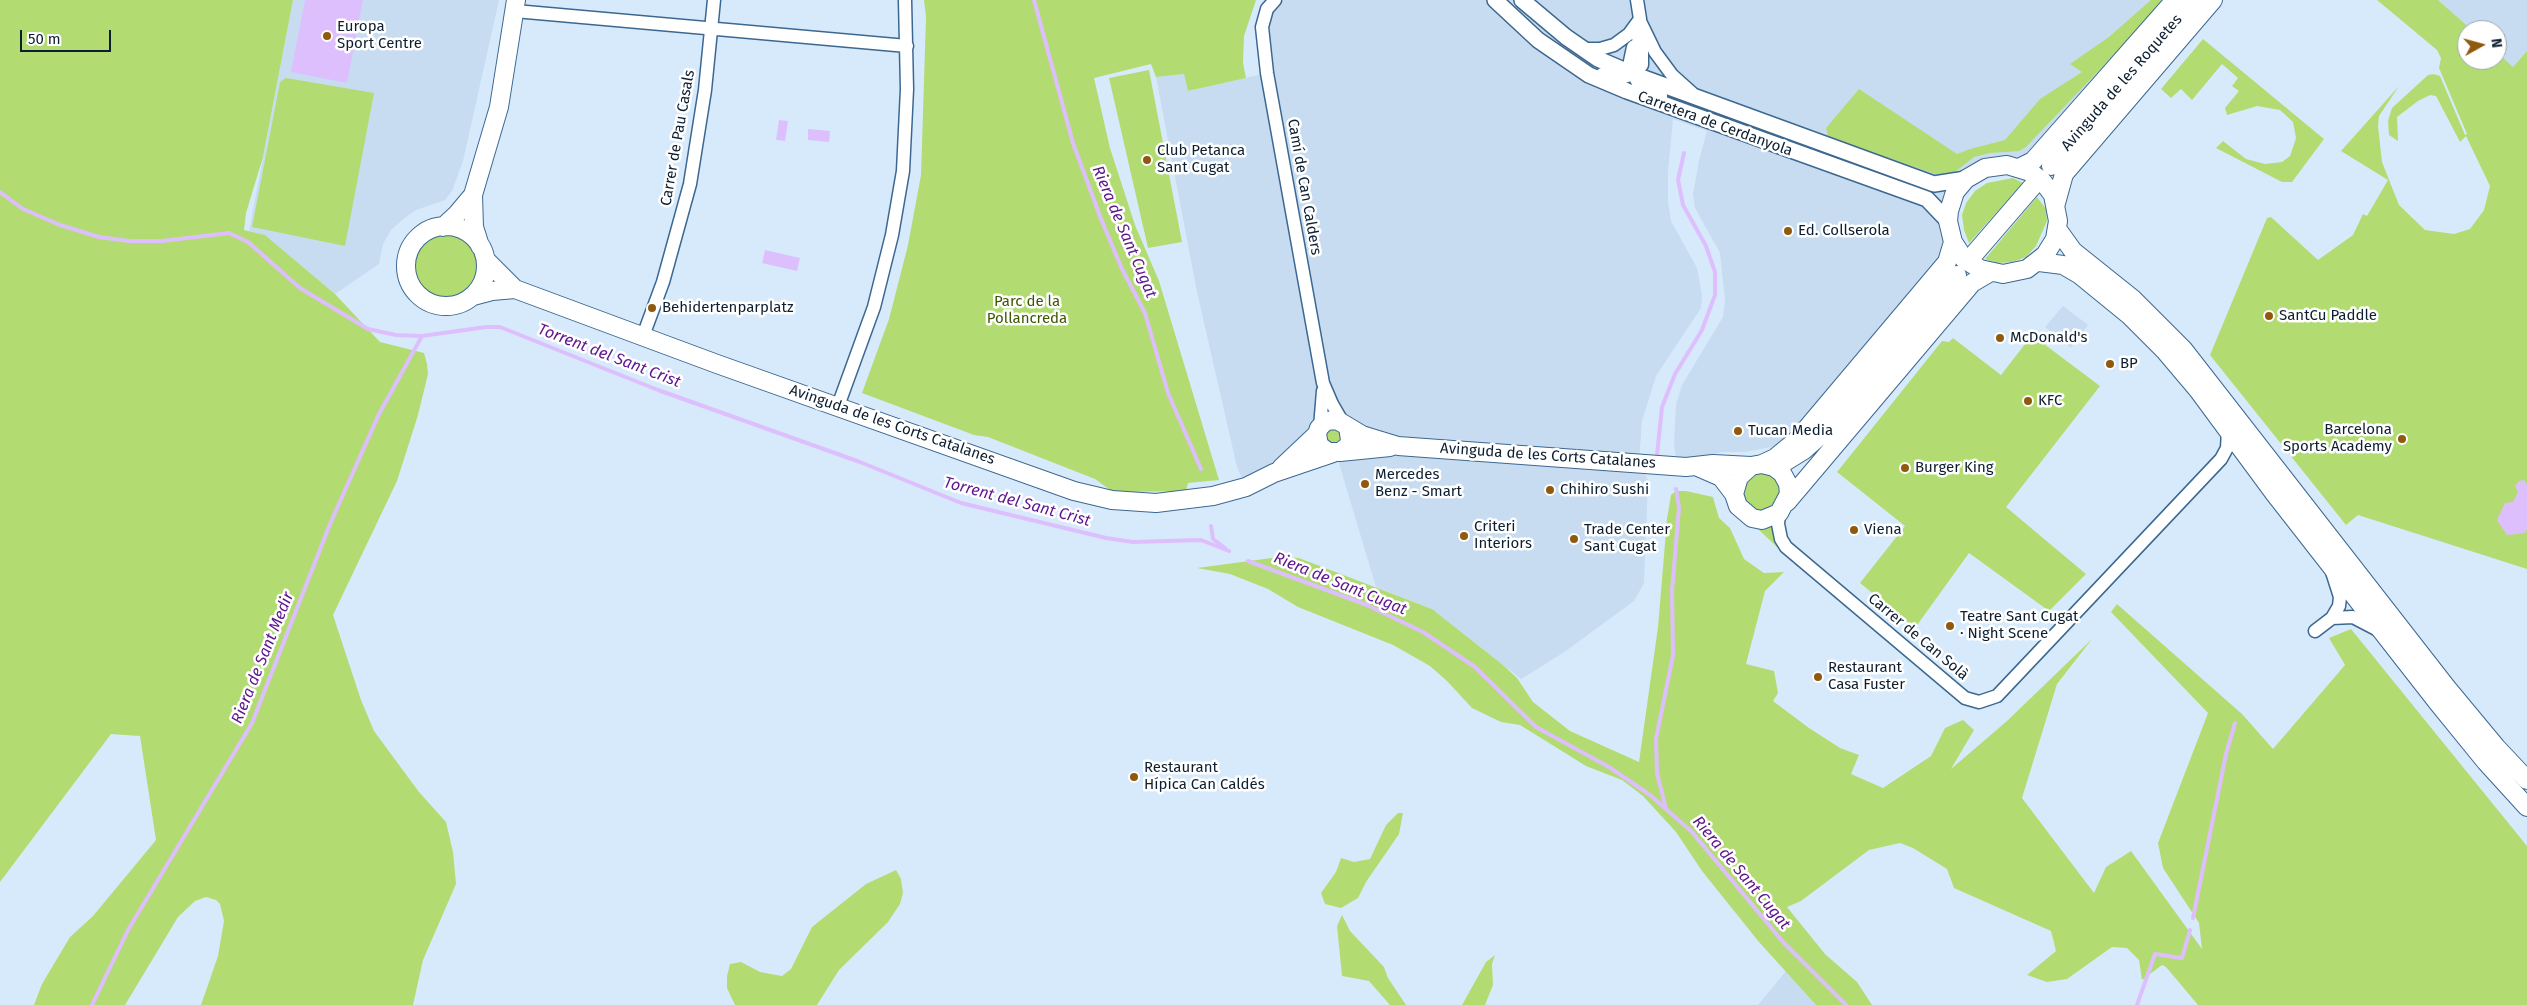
<!DOCTYPE html>
<meta charset="utf-8">
<style>
body{margin:0}
#map{position:relative;width:2527px;height:1005px;overflow:hidden;background:#d7eafc;font-family:"Fira Sans",sans-serif}
canvas{display:block}
.north{position:absolute;left:2457px;top:20px;width:50px;height:50px;box-sizing:border-box;background:#fff;border:1px solid #9ea5ac;border-radius:50%;rotate:83deg;font-size:14px;font-weight:700;line-height:20px;text-align:center;color:#0c1e2f}
.north::after{content:'';display:block;margin:auto;width:18px;height:22px;background:#8f590e;clip-path:polygon(50% 0,100% 100%,50% 72%,0 100%)}
.scale{position:absolute;left:20px;top:30px;width:91px;height:22px;box-sizing:border-box;border:2px solid #0c1e2f;border-top:0;padding-left:6px;font-size:15px;line-height:18px;white-space:nowrap;color:#0c1e2f;-webkit-text-stroke:4px #fff;paint-order:stroke}
</style>
<div id="map">
<canvas width="2527" height="1005"></canvas>
<div class="north">N</div>
<div class="scale">50 m</div>
</div>
<script>
const c = document.querySelector('canvas').getContext('2d');
c.lineJoin = 'round';
function fillPath(path, color) { c.fillStyle = color; c.fill(path, 'evenodd'); }
const shape = rows => new Path2D(rows.map(r => 'M' + r).join(''));
function strokePath(path, color, width, dash) { c.strokeStyle = color; c.lineWidth = width; c.lineCap = dash ? 'butt' : 'round'; c.setLineDash(dash || []); c.stroke(path); }
function label(font, color, halo, rows, align = 'center') {
  c.font = font + ' "Fira Sans",sans-serif'; c.lineWidth = 5; c.setLineDash([]); c.textBaseline = 'middle'; c.strokeStyle = halo; c.fillStyle = color; for (const [text, x, y, turn = 0] of rows) {
    c.save(); c.translate(x, y); c.rotate((+turn || 0) * Math.PI / 180); c.textAlign = isNaN(turn) ? turn : align; if (halo) c.strokeText(text, 0, 0); c.fillText(text, 0, 0); c.restore();
  }
}
const built = shape([
 [293,0,499,0,463,161,452,191,445,200,416,210,406,217,391,230,383,244,379,264,335,294,265,235,249,231],
 [1275,0,2175,0,2033,161,2007,165,1960,186,1951,253,1781,445,1745,452,1721,452,1677,466,1674,444,1676,405,1682,385,1723,317,1725,300,1720,253,1695,208,1693,194,1699,161,1707,131,1673,119,1668,172,1668,202,1671,221,1697,268,1702,295,1701,308,1656,376,1642,421,1639,462,1648,480,1644,583,1634,601,1563,653,1521,679,1432,609,1376,587,1338,460,1320,449,1246,487,1237,467,1197,292,1156,77,1184,74,1189,91,1267,73,1263,42],
 [2438,0,2527,0,2527,51,2513,67,2497,52,2497,30,2472,30],
 [2063,306,2088,325,2071,348,2045,327],
 [1786,971,1816,1005,1758,1005]
]);
const green = shape([
 [0,0,293,0,263,157,246,213,244,230,265,235,335,294,380,342,424,353,427,364,428,374,418,415,397,481,333,615,361,700,374,731,419,792,446,822,453,852,456,884,423,960,413,1005,201,1005,218,956,224,921,220,904,216,900,206,897,195,901,178,917,125,1005,34,1005,42,984,70,937,93,916,156,840,140,736,111,734,0,882],
 [924,0,1256,0,1244,36,1243,63,1246,78,1188,91,1184,74,1156,77,1151,64,1094,78,1110,148,1135,225,1159,281,1219,480,1188,483,1186,491,1113,492,1095,479,988,437,974,435,862,393,889,319,908,245,921,175,926,17],
 [2151,0,2166,0,2026,147,2019,151,1990,153,1974,157,1955,172,1938,175,1828,137,1826,128,1859,89,1957,154,1970,149,2005,140,2040,99,2082,72,2070,64,2109,37],
 [2377,0,2438,0,2472,30,2467,30,2467,60,2497,60,2497,52,2513,67,2527,51,2527,569,2358,515,2346,525,2210,355,2267,218,2271,217,2318,260,2353,235,2363,214,2367,216,2388,180,2341,151,2399,86,2379,116,2378,126,2382,162,2399,205,2425,230,2454,234,2470,229,2484,210,2490,186,2466,136,2460,142,2436,96,2430,95,2418,101,2397,117,2398,141,2389,135,2388,121,2392,108,2428,75,2434,74,2440,76,2465,135,2467,134,2439,68,2441,58,2437,50],
 [2203,39,2324,139,2292,182,2282,182,2216,148,2223,141,2246,159,2265,164,2274,163,2282,162,2290,156,2296,138,2293,122,2280,110,2257,106,2227,115,2225,108,2239,91,2232,86,2238,78,2222,64,2192,100,2181,89,2171,98,2161,89],
 [1149,70,1182,242,1148,248,1109,78],
 [286,78,374,93,345,246,252,227,280,82],
 [2013,178,2023,183,1969,243,1964,230,1962,215,1966,203,1975,191,1987,183],
 [2037,197,2046,209,2047,221,2036,246,2026,257,2012,262,1998,263,1985,259],
 '411 267a33 33 0 1 1 66 0a33 33 0 1 1-66 0Z',
 [2032,335,2100,386,2006,507,2086,574,2049,611,1969,553,1915,628,1860,583,1905,526,1837,472,1942,341,1949,342,1953,338,2001,375],
 [1337,428,1342,434,1340,443,1328,445,1324,435,1326,430],
 '1742 492a19 19 0 1 1 38 0a19 19 0 1 1-38 0Z',
 [1676,491,1686,491,1713,497,1719,518,1730,528,1744,559,1764,573,1784,572,1765,591,1746,664,1774,671,1778,693,1773,701,1809,728,1840,748,1859,755,1851,774,1883,788,1931,756,1945,728,1963,720,1974,730,1951,769,2007,721,2092,639,2057,684,2022,798,2094,893,2106,867,2131,851,2202,949,2199,923,2163,868,2158,843,2208,713,2111,612,2117,604,2242,714,2273,749,2345,665,2329,638,2351,629,2527,846,2527,1005,2198,1005,2166,967,2162,965,2142,980,2139,960,2127,948,2112,947,2067,979,2047,982,2027,975,2056,951,2051,931,1954,888,1947,869,1913,848,1900,843,1869,850,1801,901,1787,907,1825,954,1857,982,1872,1005,1816,1005,1759,942,1702,871,1676,832,1643,796,1622,780,1586,766,1520,725,1501,722,1472,708,1447,681,1430,666,1393,645,1298,607,1268,589,1230,574,1197,568,1279,557,1299,558,1432,609,1503,665,1517,678,1533,702,1570,731,1639,762,1658,627,1667,519,1671,495],
 [1771,526,1775,544,1800,565,1798,567,1758,529,1758,527],
 [1398,813,1403,813,1399,834,1366,882,1358,898,1341,908,1325,904,1321,893,1336,872,1341,858,1354,862,1370,859,1386,825],
 [896,870,901,879,903,893,900,904,888,922,839,970,817,1005,735,1005,727,988,727,976,730,964,741,962,760,972,782,976,791,969,812,927,866,884],
 [1342,915,1350,931,1384,967,1388,978,1406,1005,1390,1005,1369,981,1342,976,1337,926],
 [1495,955,1492,964,1493,985,1485,1005,1462,1005,1486,962]
]);
const water = shape([
 [305,0,363,0,347,83,291,72],
 [779,120,788,121,785,141,776,140],
 [808,129,830,131,829,142,808,140],
 [765,250,800,258,797,271,762,263],
 [2524,480,2527,484,2527,529,2525,533,2507,535,2497,520,2505,503,2513,502,2518,492,2515,486,2519,481]
]);
const stream = shape([
 [1034,0,1073,143,1101,219,1122,269,1145,313,1168,393,1201,469],
 [0,192,23,209,60,225,99,237,129,241,162,241,229,233,248,242,300,288,368,329,396,335,422,336,486,327,500,327,658,390,860,462,961,503,1106,538,1133,542,1201,540,1229,551],
 [1657,455,1662,407,1675,374,1702,330,1715,295,1715,272,1706,246,1683,205,1678,180,1684,153],
 [1211,526,1213,539,1225,548],
 [1248,561,1367,605,1423,632,1475,667,1536,727,1609,767,1650,795,1692,832,1783,942,1846,1005],
 [1666,809,1657,773,1656,739,1673,655,1672,591,1679,508,1676,489],
 [2193,918,2226,754,2235,723],
 [92,1005,128,930,252,723,330,524,379,414,422,336],
 [2137,1005,2155,954,2182,958,2190,930]
]);
const minor = shape([
 [1275,0,1267,9,1262,27,1267,73,1323,383,1332,404,1343,423],
 [515,11,907,46],
 [1640,21,1655,52,1672,75,1692,93],
 [1638,44,1633,47,1629,66,1639,85,1661,96],
 [1583,49,1600,49,1614,45,1629,34,1640,19],
 [1602,74,1618,79,1633,74,1642,65,1642,51,1638,44,1640,19,1637,0],
 [643,336,663,282,690,184,705,90,714,0],
 [838,406,874,307,892,235,903,171,907,89,905,0],
 [1320,427,1323,391],
 [1779,513,1778,524,1781,539,1786,547,1965,698,1979,702,1997,696,2221,459,2227,448,2228,431],
 [2332,618,2353,617,2378,630],
 [2315,631,2332,618,2339,606,2340,597,2332,572]
]);
const tertiary = shape([
 [1495,0,1538,40,1589,75,1627,91,1927,199,1948,221],
 [1522,0,1566,37,1598,59,1633,74,1934,184,1966,179]
]);
const secondary = shape([
 [2051,166,2193,0],
 [2021,167,2033,161,2175,0],
 [2056,203,2064,174,2213,0],
 '406 266a40 40 0 1 1 80 0a40 40 0 1 1-80 0Z',
 [443,227,457,214,473,195],
 [2058,230,2073,251,2133,299,2183,349,2447,688,2496,747,2527,780],
 [480,246,474,227,473,195,499,107,516,0],
 [1975,253,2032,187],
 [486,260,515,289],
 [2039,262,2063,265,2080,275,2129,315,2165,351,2198,390,2274,493,2438,703,2486,762,2527,807],
 [473,296,492,291,515,289,717,364,1074,491,1112,500,1156,503,1213,496,1246,487,1274,473,1333,453],
 [1348,427,1350,440,1348,446,1340,452,1328,452,1319,445,1317,434,1319,428,1326,421,1337,420,1362,435,1398,446,1686,467,1713,464,1751,466],
 [1340,452,1390,447],
 [1783,463,1804,450,1822,434,1957,275],
 [1762,464,1774,467,1782,473,1788,484,1789,494,1779,513,1762,520,1752,518,1738,506,1734,494,1739,477,1751,466,1762,464,1775,458,1797,440,1947,262,1953,242,1948,221,1949,211,1955,192,1966,179,1985,168,2007,165,2030,172,2043,182,2053,195,2058,221,2055,239,2045,255,2027,269,2003,274,1980,269,1964,259,1953,242],
 [1698,467,1721,477,1734,494],
 [1281,468,1317,434],
 [1787,502,1972,283,1989,273]
]);
const markers = [
 [327,36,5,"#8f590e"],
 [1147,160,5,"#8f590e"],
 [1788,231,5,"#8f590e"],
 [652,308,5,"#8f590e"],
 [2269,316,5,"#8f590e"],
 [2000,338,5,"#8f590e"],
 [2110,364,5,"#8f590e"],
 [2028,401,5,"#8f590e"],
 [1738,431,5,"#8f590e"],
 [2402,439,5,"#8f590e"],
 [1905,468,5,"#8f590e"],
 [1365,484,5,"#8f590e"],
 [1550,490,5,"#8f590e"],
 [1854,530,5,"#8f590e"],
 [1464,536,5,"#8f590e"],
 [1574,539,5,"#8f590e"],
 [1950,626,5,"#8f590e"],
 [1818,677,5,"#8f590e"],
 [1134,777,5,"#8f590e"]
];
const poiNames = [
 ["Europa",337,27],
 ["Sport Centre",337,44],
 ["Club Petanca",1157,151],
 ["Sant Cugat",1157,168],
 ["Ed. Collserola",1798,231],
 ["Behidertenparplatz",662,308],
 ["SantCu Paddle",2279,316],
 ["McDonald's",2010,338],
 ["BP",2120,364],
 ["KFC",2038,401],
 ["Barcelona",2392,430,"right"],
 ["Sports Academy",2392,447,"right"],
 ["Tucan Media",1748,431],
 ["Burger King",1915,468],
 ["Mercedes",1375,475],
 ["Benz - Smart",1375,492],
 ["Chihiro Sushi",1560,490],
 ["Criteri",1474,527],
 ["Interiors",1474,544],
 ["Trade Center",1584,530],
 ["Sant Cugat",1584,547],
 ["Viena",1864,530],
 ["Teatre Sant Cugat",1960,617],
 ["· Night Scene",1960,634],
 ["Restaurant",1828,668],
 ["Casa Fuster",1828,685],
 ["Restaurant",1144,768],
 ["Hípica Can Caldés",1144,785]
];
const streetNames = [
 ["Avinguda de les Roquetes",2122,83,-49],
 ["Carretera de Cerdanyola",1715,124,20],
 ["Carrer de Pau Casals",678,138,-80],
 ["Camí de Can Calders",1304,187,80],
 ["Avinguda de les Corts Catalanes",892,425,19],
 ["Avinguda de les Corts Catalanes",1548,456,4],
 ["Carrer de Can Solà",1918,637,40]
];
const parkNames = [
 ["Parc de la",1027,302],
 ["Pollancreda",1027,319]
];
const waterNames = [
 ["Riera de Sant Cugat",1124,232,67],
 ["Torrent del Sant Crist",609,356,21],
 ["Torrent del Sant Crist",1017,502,15],
 ["Riera de Sant Cugat",1340,584,22],
 ["Riera de Sant Medir",263,658,-68],
 ["Riera de Sant Cugat",1741,873,50]
];
fillPath(built, '#c7dcf1');
fillPath(green, '#b2dc72');
fillPath(water, '#debffd');
strokePath(stream, '#debffd', 4);
strokePath(minor, '#3c6890', 15);
strokePath(tertiary, '#3c6890', 18);
strokePath(secondary, '#3c6890', 20);
strokePath(minor, '#fff', 12);
strokePath(tertiary, '#fff', 15);
strokePath(secondary, '#fff', 18);
for (const [x, y, r, color] of markers) { const dot = new Path2D(); dot.arc(x, y, r, 0, 2 * Math.PI); c.fillStyle = color; c.fill(dot); strokePath(dot, '#fff', 2); }
label('15px', '#0c1e2f', '#fff', poiNames, 'left');
label('15px', '#0c1e2f', '#fff', streetNames);
label('15px', '#3d5700', '#fff', parkNames);
label('italic 16px', '#5f158d', '#fff', waterNames);
</script>
